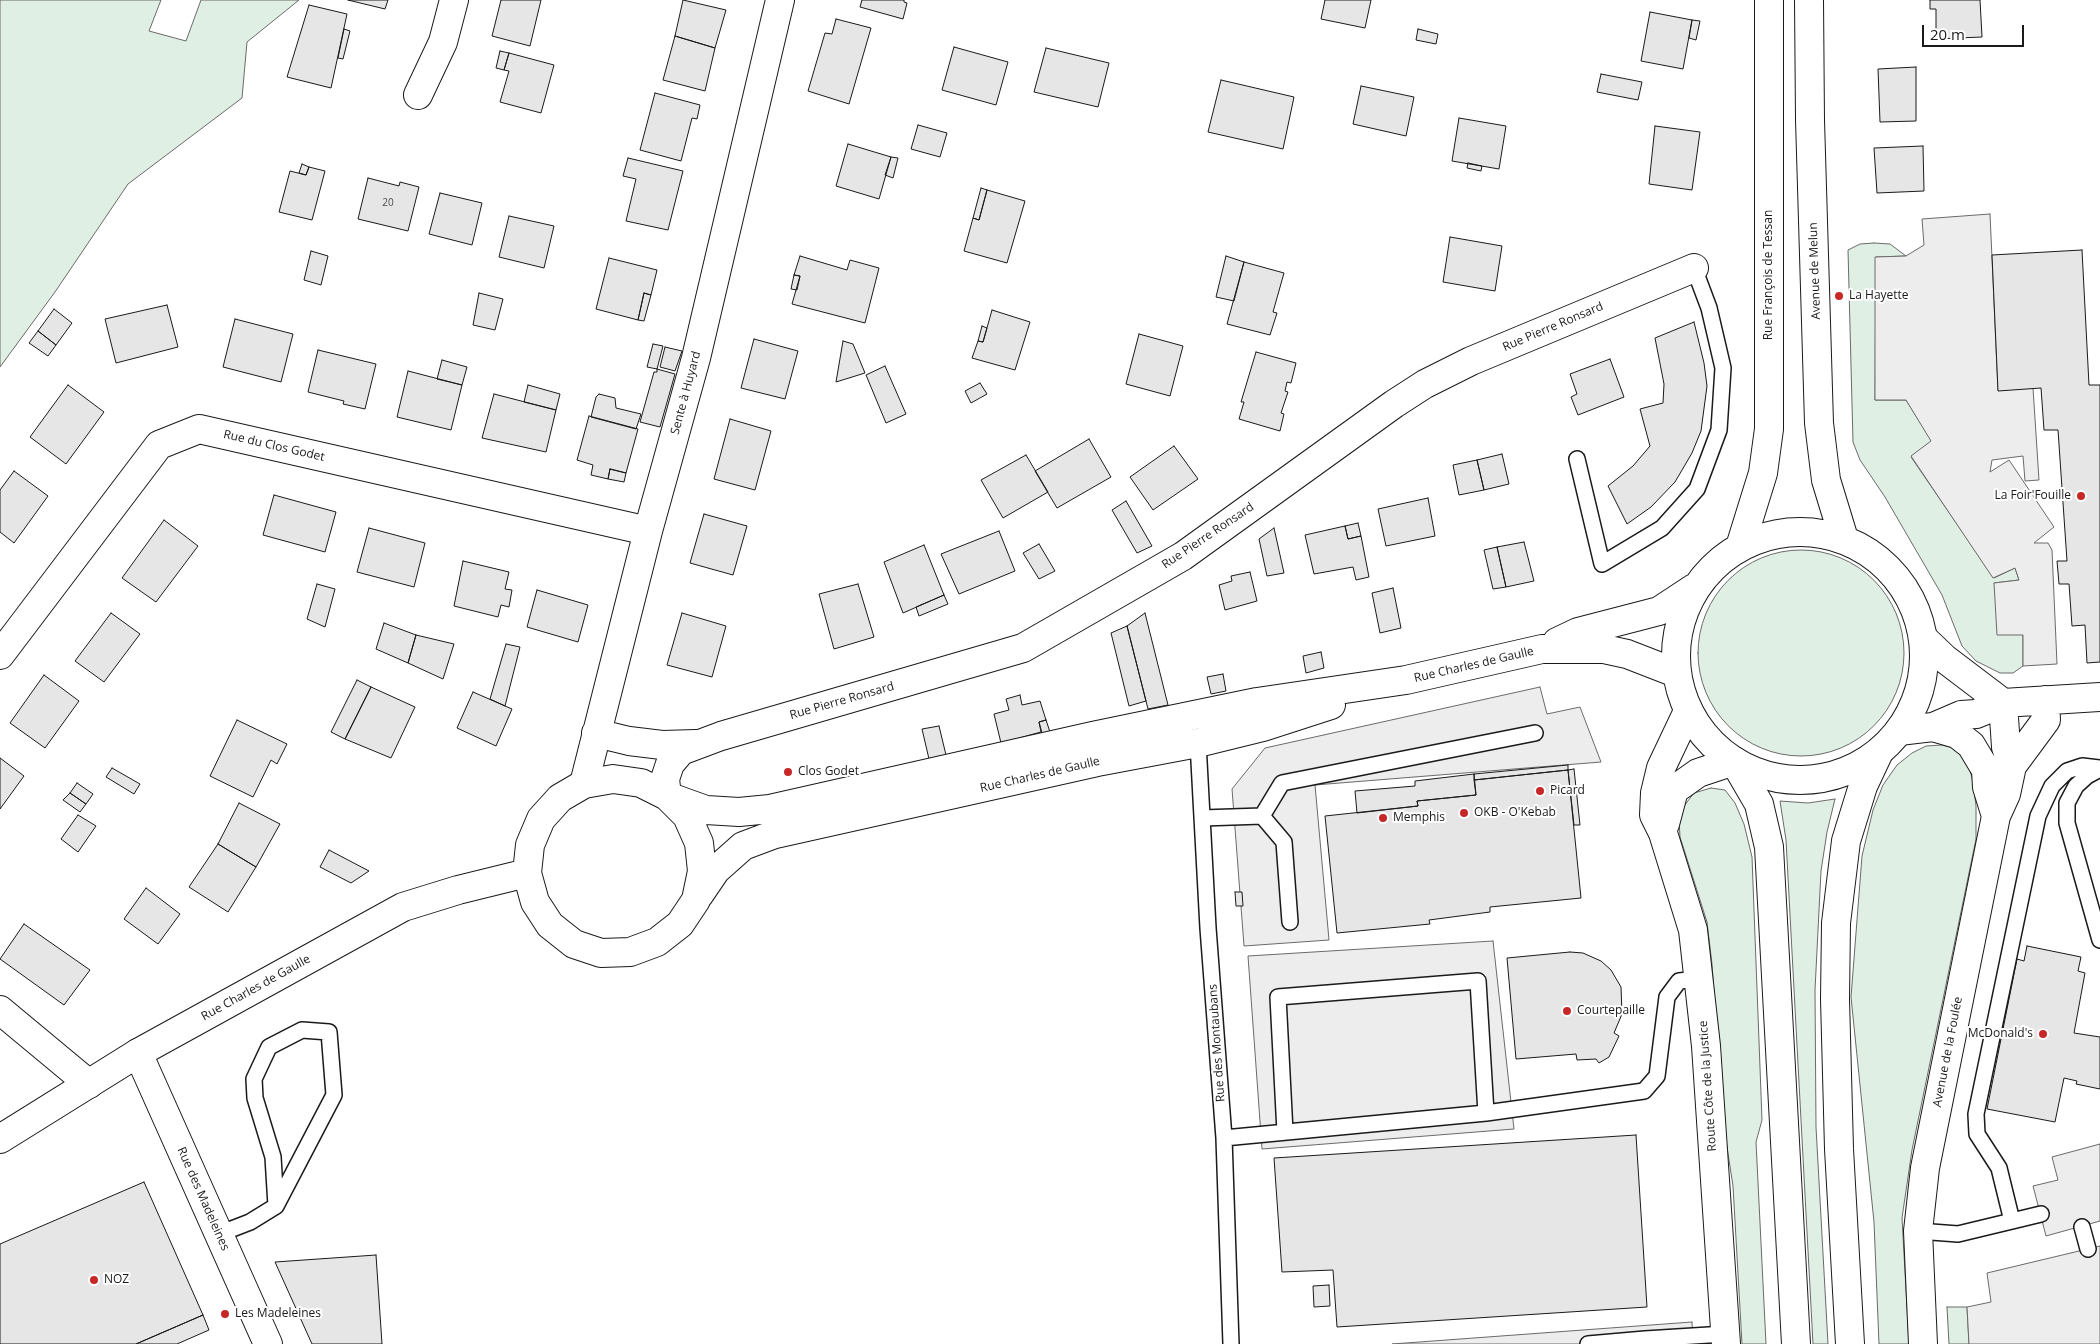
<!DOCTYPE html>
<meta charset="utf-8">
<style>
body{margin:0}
#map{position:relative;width:2100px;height:1344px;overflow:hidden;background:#fff;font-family:"Open Sans",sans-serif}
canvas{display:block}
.scale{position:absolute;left:1922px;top:25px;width:102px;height:22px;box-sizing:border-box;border:2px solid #1a1a1a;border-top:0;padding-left:6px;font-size:15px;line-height:18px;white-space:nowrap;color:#1a1a1a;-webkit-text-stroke:4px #fff;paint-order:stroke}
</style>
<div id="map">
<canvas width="2100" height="1344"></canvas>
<div class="scale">20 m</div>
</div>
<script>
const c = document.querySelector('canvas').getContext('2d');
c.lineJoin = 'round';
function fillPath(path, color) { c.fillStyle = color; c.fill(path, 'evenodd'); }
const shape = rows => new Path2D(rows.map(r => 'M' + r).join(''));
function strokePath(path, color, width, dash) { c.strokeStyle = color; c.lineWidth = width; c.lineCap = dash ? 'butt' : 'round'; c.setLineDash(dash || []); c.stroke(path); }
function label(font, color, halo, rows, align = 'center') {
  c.font = font + ' "Open Sans",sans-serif'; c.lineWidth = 4; c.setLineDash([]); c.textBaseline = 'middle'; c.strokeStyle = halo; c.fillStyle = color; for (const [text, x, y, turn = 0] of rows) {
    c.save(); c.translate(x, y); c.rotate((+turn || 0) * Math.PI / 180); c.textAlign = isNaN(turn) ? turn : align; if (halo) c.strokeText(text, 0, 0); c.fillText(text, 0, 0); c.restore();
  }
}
const green = shape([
 [0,0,161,0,149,31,186,41,201,0,299,0,247,42,242,98,128,184,55,292,0,367,0,0],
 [1874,243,1890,244,1906,256,1876,257,1875,400,1906,400,1932,441,1911,457,1994,578,2015,568,2019,580,1994,583,2023,635,2023,666,2013,673,2000,673,1976,661,1962,646,1942,595,1885,497,1860,460,1853,442,1848,250,1860,244,1874,243],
 '1698 653a103 103 0 1 1 206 0a103 103 0 1 1-206 0Z',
 [1942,745,1954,748,1967,761,1973,781,1976,806,1976,839,1912,1150,1902,1218,1909,1344,1879,1344,1874,1222,1851,997,1862,856,1873,810,1883,785,1897,765,1912,753,1926,746,1942,745],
 [1711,788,1725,790,1735,803,1744,824,1752,857,1762,1120,1756,1142,1766,1344,1742,1344,1733,1186,1723,1121,1712,964,1707,922,1680,837,1679,820,1684,806,1694,793,1711,788],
 [1835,799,1827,832,1821,871,1815,990,1816,1127,1828,1344,1813,1344,1786,840,1780,801,1808,803,1835,799],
 [1947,1307,1967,1307,1969,1344,1949,1344,1947,1307]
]);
const parking = shape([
 [1990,214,1998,390,2033,388,2039,480,2025,481,2023,456,1992,460,1990,472,2009,460,2054,527,2034,543,2048,543,2052,550,2057,664,2023,666,2023,635,1997,635,1994,583,2019,580,2015,568,1993,578,1911,456,1931,441,1906,400,1875,400,1875,257,1906,256,1924,245,1922,219,1990,214],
 [1540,687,1547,714,1580,707,1601,762,1315,785,1329,940,1244,946,1232,789,1265,748,1540,687],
 [1493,941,1514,1129,1262,1149,1248,956,1493,941],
 [2100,1144,2100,1221,2046,1236,2033,1186,2058,1180,2052,1157,2100,1144],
 [2100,1246,2100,1344,1969,1344,1967,1307,1991,1302,1987,1273,2100,1246],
 [1692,1322,1693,1344,1392,1344,1692,1322]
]);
const building = shape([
 [348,0,388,0,385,9,348,0],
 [501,0,541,0,530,46,492,36,501,0],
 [683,0,726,10,715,48,675,36,683,0],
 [862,0,904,0,904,2,907,3,903,19,860,7,862,0],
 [1325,0,1371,0,1365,28,1321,19,1325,0],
 [1930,0,1980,0,1982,37,1936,39,1936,9,1930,9,1930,0],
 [309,5,347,14,331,88,287,77,309,5],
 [1650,12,1692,20,1683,69,1641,61,1650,12],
 [836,19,871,28,849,104,808,91,825,33,832,34,836,19],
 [1692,20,1700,21,1696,40,1689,38,1692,20],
 [344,29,350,31,343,59,338,58,344,29],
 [1418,29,1438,34,1436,44,1416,40,1418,29],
 [675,36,715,48,705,91,663,80,675,36],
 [954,47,1008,62,996,105,942,90,954,47],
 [1046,48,1109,63,1098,107,1034,92,1046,48],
 [500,51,509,53,504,70,496,68,500,51],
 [509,53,554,65,541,113,500,102,509,71,504,70,509,53],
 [1916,67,1916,121,1880,122,1878,69,1916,67],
 [1601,74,1642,82,1638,100,1597,92,1601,74],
 [1221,80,1294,97,1283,149,1208,132,1221,80],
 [1361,86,1414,97,1406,136,1353,124,1361,86],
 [655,93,700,105,697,119,692,118,681,161,640,150,655,93],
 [1459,118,1506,126,1499,169,1452,161,1459,118],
 [918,125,947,133,940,157,911,149,918,125],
 [1655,126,1700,132,1692,190,1649,184,1655,126],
 [848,144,891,157,879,199,836,186,848,144],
 [1923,146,1924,191,1877,193,1874,148,1923,146],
 [891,157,898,158,893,178,885,175,891,157],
 [628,158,683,171,668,230,626,221,636,179,623,176,628,158],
 [1468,163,1482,166,1481,171,1467,168,1468,163],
 [302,164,309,167,306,175,299,173,302,164],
 [309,167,325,171,312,220,279,212,290,171,306,175,309,167],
 [368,178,399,186,400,182,419,187,408,231,358,219,368,178],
 [981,188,987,190,979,220,973,218,981,188],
 [987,190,1025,201,1007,263,964,251,973,218,979,220,987,190],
 [440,193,482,203,472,245,429,234,440,193],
 [509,216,554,226,544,268,499,257,509,216],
 [1450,237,1502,246,1495,291,1443,282,1450,237],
 [2082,250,2089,385,2100,385,2100,662,2087,663,2085,625,2072,626,2069,584,2059,584,2057,561,2067,561,2058,430,2044,430,2041,388,1998,391,1992,255,2082,250],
 [311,251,328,256,321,285,304,280,311,251],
 [800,256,847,270,850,260,879,268,865,323,792,304,800,276,794,275,800,256],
 [1226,256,1244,262,1234,301,1216,297,1226,256],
 [609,258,657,270,651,295,644,293,638,320,596,309,609,258],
 [1244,262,1284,273,1273,312,1277,313,1270,335,1227,324,1244,262],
 [794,275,800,276,797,290,791,289,794,275],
 [479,293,503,299,495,330,473,325,479,293],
 [644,293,651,295,644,321,638,320,644,293],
 [167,305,178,347,116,363,105,319,167,305],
 [54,309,72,323,56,345,38,331,54,309],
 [992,310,1030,322,1015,370,972,358,978,341,983,342,992,310],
 [235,319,293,334,281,382,223,367,235,319],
 [1694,322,1704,363,1707,386,1701,431,1692,453,1675,482,1651,507,1627,524,1608,486,1633,466,1650,446,1640,409,1663,403,1664,384,1655,338,1694,322],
 [982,326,987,328,983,342,978,341,982,326],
 [38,331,56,345,48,356,29,343,38,331],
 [1139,334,1183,346,1170,396,1126,384,1139,334],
 [754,339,798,351,785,399,741,388,754,339],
 [843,341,853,344,865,373,836,382,843,341],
 [653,344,663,346,657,369,647,367,653,344],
 [665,347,682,351,675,371,660,367,665,347],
 [318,350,376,364,365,409,343,404,344,401,308,392,318,350],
 [1256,352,1296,363,1291,383,1287,382,1285,391,1288,392,1281,413,1284,414,1280,431,1239,419,1244,402,1241,402,1256,352],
 [1610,359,1624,397,1578,415,1571,397,1577,394,1570,374,1610,359],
 [442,360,467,367,462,385,437,379,442,360],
 [885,366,906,414,886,423,866,375,885,366],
 [657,369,675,374,660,427,640,422,654,372,657,372,657,369],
 [408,371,462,385,451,430,397,417,408,371],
 [980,383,987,394,971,403,965,391,980,383],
 [68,385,104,412,66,464,30,437,68,385],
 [528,385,560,394,556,410,524,402,528,385],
 [494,394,556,410,546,452,482,438,494,394],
 [599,394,615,398,616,408,641,414,636,429,591,417,596,397,599,394],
 [589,416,638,429,626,473,610,469,608,479,591,475,593,465,577,460,589,416],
 [730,419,771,431,755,490,714,479,730,419],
 [1089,439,1111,477,1057,508,1035,471,1089,439],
 [1174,446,1198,479,1153,510,1130,477,1174,446],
 [1502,454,1509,484,1484,490,1477,460,1502,454],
 [1026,455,1048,492,1003,518,981,480,1026,455],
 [1477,460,1484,490,1459,495,1453,465,1477,460],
 [610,469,626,473,624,482,608,479,610,469],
 [14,471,48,496,14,543,0,532,0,490,14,471],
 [274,495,336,512,325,552,263,535,274,495],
 [1428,498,1435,536,1386,546,1378,509,1428,498],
 [1126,501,1152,546,1137,553,1112,510,1126,501],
 [704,514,747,526,733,575,690,563,704,514],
 [164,520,198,546,156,602,122,578,164,520],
 [1358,523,1361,536,1348,539,1345,526,1358,523],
 [1345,526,1348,539,1361,536,1369,577,1356,580,1353,567,1314,574,1305,535,1345,526],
 [369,528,425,543,414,587,357,572,369,528],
 [1274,528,1284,573,1267,576,1259,539,1274,528],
 [999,531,1015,571,959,594,941,554,999,531],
 [1524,542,1534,581,1506,587,1497,547,1524,542],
 [1039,544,1055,571,1039,579,1023,553,1039,544],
 [924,545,944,595,903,613,884,562,924,545],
 [1497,547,1506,587,1493,589,1484,550,1497,547],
 [463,561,509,572,505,589,512,590,509,607,501,605,498,617,454,606,463,561],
 [1250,572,1257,601,1225,610,1219,585,1232,581,1231,576,1250,572],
 [317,584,335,589,325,627,307,619,317,584],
 [858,584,874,637,834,649,819,594,858,584],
 [1393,588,1401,628,1380,633,1372,593,1393,588],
 [537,590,588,605,578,642,527,627,537,590],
 [944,595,948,604,919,616,916,607,944,595],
 [111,613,140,634,104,682,75,661,111,613],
 [682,613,726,626,712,677,667,665,682,613],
 [1145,613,1168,705,1148,709,1127,626,1145,613],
 [384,623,416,635,408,663,376,649,384,623],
 [1127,626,1146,701,1129,706,1111,633,1127,626],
 [416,635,454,644,443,679,408,663,416,635],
 [506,644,520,647,505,706,490,699,506,644],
 [1321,652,1324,668,1306,673,1303,656,1321,652],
 [1223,674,1226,691,1211,694,1207,677,1223,674],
 [44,675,79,701,45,748,10,723,44,675],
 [357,680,371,687,345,739,331,732,357,680],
 [371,687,415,707,391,758,345,739,371,687],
 [473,692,512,709,496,746,457,728,473,692],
 [1020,695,1022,705,1040,701,1046,720,1039,722,1041,732,1001,743,994,714,1009,710,1006,699,1020,695],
 [237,720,287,744,277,764,271,760,253,797,210,776,237,720],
 [1046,720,1050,732,1042,733,1039,722,1046,720],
 [939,726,946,755,929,759,922,729,939,726],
 [0,758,24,776,0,809,0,758],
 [1568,765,1568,770,1474,780,1474,774,1568,765],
 [112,768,140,784,134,794,106,777,112,768],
 [1574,769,1580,825,1574,825,1568,770,1574,769],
 [1568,770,1581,898,1490,907,1490,912,1429,920,1430,924,1337,933,1325,816,1418,806,1417,801,1476,795,1474,780,1568,770],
 [1474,774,1476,795,1417,801,1418,806,1357,813,1355,791,1415,786,1415,781,1474,774],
 [77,783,93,794,86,804,70,793,77,783],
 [70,793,86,804,80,812,63,800,70,793],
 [239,803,280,824,256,867,218,844,239,803],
 [78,815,96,826,78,852,61,839,78,815],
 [218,844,256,867,228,912,189,887,218,844],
 [329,850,369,871,351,883,320,867,329,850],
 [146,888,180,914,158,944,124,919,146,888],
 [1235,892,1242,892,1243,906,1236,906,1235,892],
 [24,924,90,970,64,1005,0,959,24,924],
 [2027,946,2081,957,2078,971,2085,973,2074,1033,2100,1037,2100,1089,2076,1084,2077,1081,2064,1078,2055,1122,1987,1109,2017,959,2024,961,2027,946],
 [1570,952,1583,953,1601,961,1611,970,1621,987,1622,1014,1614,1033,1619,1036,1609,1057,1599,1063,1596,1059,1577,1060,1576,1054,1516,1059,1507,958,1570,952],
 [1636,1135,1647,1307,1337,1327,1333,1270,1282,1272,1274,1158,1636,1135],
 [144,1182,203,1315,136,1344,0,1344,0,1244,144,1182],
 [376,1255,382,1344,312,1344,275,1262,376,1255],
 [1329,1285,1330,1306,1314,1307,1313,1286,1329,1285],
 [203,1315,209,1330,177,1344,136,1344,203,1315]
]);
const lane = shape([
 [1577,459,1602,564,1662,528,1697,489,1719,430,1723,368,1709,308,1694,268],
 [1198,743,1208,928,1224,1138,1231,1344],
 [2100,769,2087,776,2076,786,2067,803,2067,823,2100,940],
 [1262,816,1284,842,1290,922],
 [1202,818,1262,816,1282,783,1535,733],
 [1285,1132,1278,997,1478,981,1486,1113],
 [1224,1138,1486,1113,1644,1091,1657,1076,1667,997,1679,981,1699,979],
 [2012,1221,1999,1168,1977,1134,1976,1114,2038,816,2052,786,2067,771,2082,766,2100,768],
 [2082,1227,2088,1249],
 [1918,1231,1958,1234,2041,1214],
 [219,1234,250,1222,276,1206,334,1095,329,1032,302,1030,269,1047,254,1079,255,1098,273,1157,276,1206],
 [1588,1344,1645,1339],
 [1646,1344,1645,1339,1725,1334]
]);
const street = shape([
 [418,95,443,42,454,0],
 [1923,638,1945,659,2003,703],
 [0,655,159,445,199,429,648,531],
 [2003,703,2006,747,2012,766],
 [1933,727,1957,734,1971,745,1986,770,1987,787,1996,816],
 [1899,731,1933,727,1961,715,1976,714,2003,703,2100,697],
 [596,733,629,741,662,745,696,744],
 [584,784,648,531,696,358,780,0],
 [667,796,665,779,670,764,681,751,721,736,1023,648,1183,556,1394,404,1425,384,1471,361,1694,268],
 [0,1010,89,1084],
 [138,1053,268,1344],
 [1923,1344,1918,1231,1925,1168,1996,816,2006,794,2012,766,2046,720,2045,700]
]);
const secondary = shape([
 [1809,0,1810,120,1819,423,1826,480,1844,539],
 '1676 656a124 124 0 1 1 248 0a124 124 0 1 1-248 0Z',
 [1740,547,1763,473,1769,429,1769,0],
 [1557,642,1578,632,1659,611,1694,588],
 [1688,711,1661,768,1655,793,1654,815,1663,833,1693,930,1706,1046,1726,1344],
 [667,796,687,816,699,843,702,871,696,900,680,924,657,942,630,952,601,953,574,944,550,925,535,902,527,873,530,845,541,819,560,798,584,784,613,779,641,783,667,796,706,810,739,812,770,809,1093,736,1257,702,1406,680,1542,649,1604,649,1627,654,1676,673],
 [1665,824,1674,790,1698,773,1734,761],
 [699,895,716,870,743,846,775,834,1097,762,1198,743,1263,727,1331,705],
 [0,1139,138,1053,403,907,458,890,527,873]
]);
const highway = shape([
 [1734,761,1759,804,1769,847,1796,1344],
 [1850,1344,1839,1149,1835,999,1836,923,1846,841,1863,786,1879,752]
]);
const markers = [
 [1839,296,5,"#c62828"],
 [2081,496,5,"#c62828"],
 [788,772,5,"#c62828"],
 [1540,791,5,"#c62828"],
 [1464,813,5,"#c62828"],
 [1383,818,5,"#c62828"],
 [1567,1011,5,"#c62828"],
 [2043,1034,5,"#c62828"],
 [94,1280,5,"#c62828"],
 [225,1314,5,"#c62828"]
];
const numberNames = [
 ["20",388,203]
];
const streetNames = [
 ["Avenue de Melun",1815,271,-92],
 ["Rue François de Tessan",1769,275,-90],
 ["Rue Pierre Ronsard",1553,327,-23],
 ["Sente à Huyard",686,393,-75],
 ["Rue du Clos Godet",274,446,13],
 ["Rue Pierre Ronsard",1208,536,-34],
 ["Rue Charles de Gaulle",1474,665,-13],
 ["Rue Pierre Ronsard",842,701,-16],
 ["Rue Charles de Gaulle",1040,775,-13],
 ["Rue Charles de Gaulle",256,988,-29],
 ["Rue des Montaubans",1217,1043,-94],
 ["Avenue de la Foulée",1948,1052,-79],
 ["Route Côte de la Justice",1708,1086,-94],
 ["Rue des Madeleines",203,1199,66]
];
const poiNames = [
 ["La Hayette",1849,296],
 ["La Foir'Fouille",2071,496,"right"],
 ["Clos Godet",798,772],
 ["Picard",1550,791],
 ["OKB - O'Kebab",1474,813],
 ["Memphis",1393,818],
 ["Courtepaille",1577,1011],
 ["McDonald's",2033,1034,"right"],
 ["NOZ",104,1280],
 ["Les Madeleines",235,1314]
];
fillPath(green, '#e0efe3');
strokePath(green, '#6a6a6a', 1);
fillPath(parking, '#ededed');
strokePath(parking, '#6a6a6a', 1);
fillPath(building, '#e6e6e6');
strokePath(building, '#1a1a1a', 1);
strokePath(lane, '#1a1a1a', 18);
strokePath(street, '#1a1a1a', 30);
strokePath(secondary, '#1a1a1a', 30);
strokePath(highway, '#1a1a1a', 30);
strokePath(lane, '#fff', 15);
strokePath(street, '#fff', 28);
strokePath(secondary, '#fff', 28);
strokePath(highway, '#fff', 28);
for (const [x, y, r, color] of markers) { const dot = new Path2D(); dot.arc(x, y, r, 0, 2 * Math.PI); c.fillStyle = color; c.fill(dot); strokePath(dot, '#fff', 2); }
label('10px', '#4d4d4d', null, numberNames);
label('12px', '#1a1a1a', '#fff', streetNames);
label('12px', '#1a1a1a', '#fff', poiNames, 'left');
</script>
